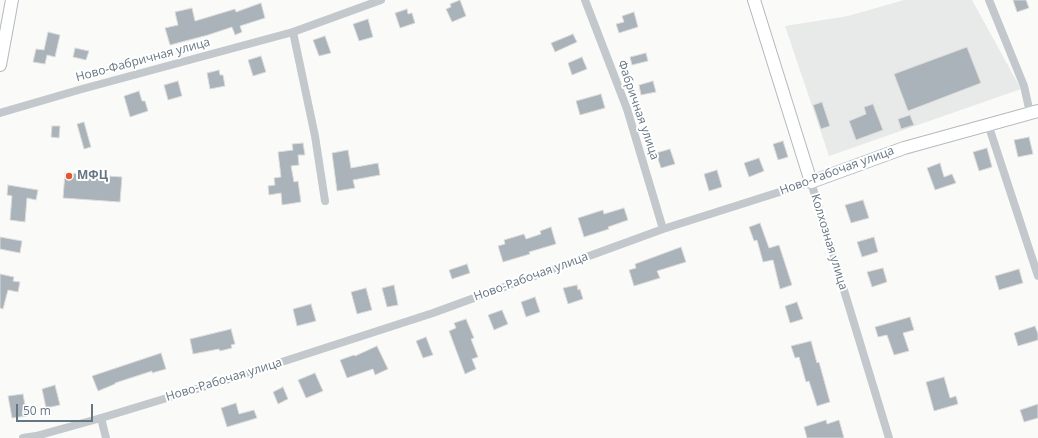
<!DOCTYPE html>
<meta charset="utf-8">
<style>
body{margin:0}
#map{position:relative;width:1038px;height:438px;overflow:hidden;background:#fafaf8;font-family:"Open Sans",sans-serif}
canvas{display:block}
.scale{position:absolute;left:16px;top:404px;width:77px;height:18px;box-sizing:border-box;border:2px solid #657683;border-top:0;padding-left:5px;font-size:12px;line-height:14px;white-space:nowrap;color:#657683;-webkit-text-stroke:3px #fff;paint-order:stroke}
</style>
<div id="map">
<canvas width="1038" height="438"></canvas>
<div class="scale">50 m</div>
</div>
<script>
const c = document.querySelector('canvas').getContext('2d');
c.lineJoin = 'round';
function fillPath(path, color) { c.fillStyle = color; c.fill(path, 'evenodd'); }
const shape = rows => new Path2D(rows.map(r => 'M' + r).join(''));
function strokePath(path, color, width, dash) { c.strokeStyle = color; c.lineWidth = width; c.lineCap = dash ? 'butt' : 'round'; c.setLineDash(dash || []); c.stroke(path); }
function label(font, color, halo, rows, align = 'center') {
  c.font = font + ' "Open Sans",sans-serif'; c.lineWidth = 4; c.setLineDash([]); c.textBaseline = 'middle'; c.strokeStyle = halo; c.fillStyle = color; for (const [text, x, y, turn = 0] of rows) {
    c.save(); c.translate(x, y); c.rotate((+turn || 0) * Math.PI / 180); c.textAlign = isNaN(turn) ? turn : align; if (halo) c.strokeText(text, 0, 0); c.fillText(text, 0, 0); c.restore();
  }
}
const built = shape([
 [904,0,972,0,1021,89,829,156,785,26,848,16]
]);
const building = shape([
 [460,0,466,16,452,22,446,9,451,7,450,4,460,0],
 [1013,0,1026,0,1029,8,1017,12,1013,0],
 [261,3,265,18,240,26,242,32,235,35,232,27,208,35,170,45,165,28,178,25,175,12,192,8,195,21,235,9,236,12,261,3],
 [407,9,408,14,412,13,415,23,400,28,395,13,407,9],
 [634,12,638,27,619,33,616,24,624,22,622,16,634,12],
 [368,19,373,37,359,41,353,24,368,19],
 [48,32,60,35,55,57,47,55,45,64,33,62,36,49,44,50,48,32],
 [573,34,577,42,555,52,551,43,573,34],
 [325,36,331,53,319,56,313,40,325,36],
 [967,47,981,83,908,111,894,74,967,47],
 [75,48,89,51,86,60,73,57,75,48],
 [646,53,648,61,632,65,630,57,646,53],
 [261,56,266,72,253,76,248,60,261,56],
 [582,57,587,69,572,75,568,63,582,57],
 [219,70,220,75,223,75,225,86,210,89,207,73,219,70],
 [178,81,182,96,168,100,164,85,178,81],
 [653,81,656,92,641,95,639,85,653,81],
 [139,91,142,101,145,101,148,111,130,117,124,96,139,91],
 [601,94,605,108,580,115,576,101,601,94],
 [822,102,830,126,821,129,813,105,822,102],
 [873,104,883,130,856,140,849,121,866,114,864,107,873,104],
 [910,115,914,125,901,129,898,119,910,115],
 [84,122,91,147,84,149,77,124,84,122],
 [52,126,60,126,59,138,51,137,52,126],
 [1029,137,1033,154,1018,157,1014,140,1029,137],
 [783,141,788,157,778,160,773,144,783,141],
 [303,143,305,155,298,155,299,165,291,166,294,182,298,181,301,202,282,205,281,193,269,195,268,186,275,185,274,178,281,177,278,152,293,150,292,144,303,143],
 [987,148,992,167,979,171,973,152,987,148],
 [670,149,675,164,661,168,656,153,670,149],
 [348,150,351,168,378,163,380,175,353,180,355,188,337,191,332,153,348,150],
 [759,158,764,171,749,177,744,163,759,158],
 [940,163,944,177,952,174,956,183,935,190,927,168,940,163],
 [717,170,722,187,709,191,704,174,717,170],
 [65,173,122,177,120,202,63,198,65,173],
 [8,185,38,190,36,200,27,198,25,222,10,220,12,196,7,195,8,185],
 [863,200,869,218,851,223,845,205,863,200],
 [624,208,628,220,608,227,609,229,584,237,578,218,603,210,604,214,624,208],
 [760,223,769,248,779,245,792,285,780,289,773,260,763,262,757,240,754,241,749,227,760,223],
 [551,227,556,244,529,252,530,254,503,262,498,246,505,244,504,240,524,234,526,239,541,234,540,231,551,227],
 [0,237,22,241,20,253,0,249,0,237],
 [874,237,878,252,862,257,857,242,874,237],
 [681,247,686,262,657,271,660,278,634,286,629,270,636,268,635,264,681,247],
 [467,264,470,273,452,279,449,270,467,264],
 [883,268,887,282,872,287,867,272,883,268],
 [1019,269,1023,283,999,290,995,276,1019,269],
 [0,274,14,277,13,281,20,282,18,292,8,290,3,309,0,308,0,274],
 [394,285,398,305,387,307,382,288,394,285],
 [577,285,578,290,580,289,583,299,568,304,563,288,577,285],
 [366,288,372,310,357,314,351,292,366,288],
 [535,297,540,312,526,317,521,302,535,297],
 [797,302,803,319,790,323,785,306,797,302],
 [311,304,316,321,297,326,293,309,311,304],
 [502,310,508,324,494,330,488,315,502,310],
 [910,317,914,330,903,333,909,351,894,355,887,335,878,337,875,327,910,317],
 [466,319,474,338,471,339,478,357,472,359,476,369,465,374,449,331,456,328,454,323,466,319],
 [1035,326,1038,334,1038,340,1018,346,1014,333,1035,326],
 [231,329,235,344,231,345,232,348,220,351,219,349,193,354,190,339,231,329],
 [426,337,433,355,423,358,416,341,426,337],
 [811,341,817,363,819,362,830,402,817,406,809,381,806,382,799,357,795,358,791,346,811,341],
 [377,346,388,369,375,375,373,369,347,378,340,360,354,355,355,356,377,346],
 [161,353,166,369,152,373,152,371,115,383,115,384,98,391,92,376,161,353],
 [315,373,323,391,306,398,298,380,315,373],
 [944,377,950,398,956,396,958,404,934,411,926,382,944,377],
 [55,385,60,405,46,408,42,389,55,385],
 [283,387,288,399,278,404,273,392,283,387],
 [23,394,27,416,12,418,8,396,23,394],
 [236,403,239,414,254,410,257,418,227,427,221,408,236,403],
 [1038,404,1038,418,1024,422,1020,410,1038,404],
 [826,420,827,424,839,420,844,438,807,438,804,427,826,420]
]);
const street = shape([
 [585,0,627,109,663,229],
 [989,0,1024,86,1030,113],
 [293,32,315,136,325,201],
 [0,113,82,89,293,32,381,0],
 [988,124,1038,276],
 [101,418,106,438],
 [23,438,36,436,101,418,223,381,433,313,663,229,811,182,889,438]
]);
const secondary = shape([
 [754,0,811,182,904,148,1038,111],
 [0,65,12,0]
]);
const markers = [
 [69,176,4,"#e4572e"]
];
const streetNames = [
 ["Ново-Фабричная улица",143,60,-15],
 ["Фабричная улица",638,110,71],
 ["Ново-Рабочая улица",837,171,-20],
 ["Колхозная улица",829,242,73],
 ["Ново-Рабочая улица",531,277,-20],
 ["Ново-Рабочая улица",224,380,-17]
];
const poiNames = [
 ["МФЦ",77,176]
];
fillPath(built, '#e8e9e9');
fillPath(building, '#aab3b9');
strokePath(building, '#dcdcda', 1);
strokePath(secondary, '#b3babf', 14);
strokePath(street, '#c3c8cc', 8);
strokePath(secondary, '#fff', 12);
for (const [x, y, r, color] of markers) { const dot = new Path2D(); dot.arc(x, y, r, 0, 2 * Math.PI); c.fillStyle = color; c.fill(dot); strokePath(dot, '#fff', 1.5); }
label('12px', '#657683', '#fff', streetNames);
label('bold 12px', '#657683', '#fff', poiNames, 'left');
</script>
